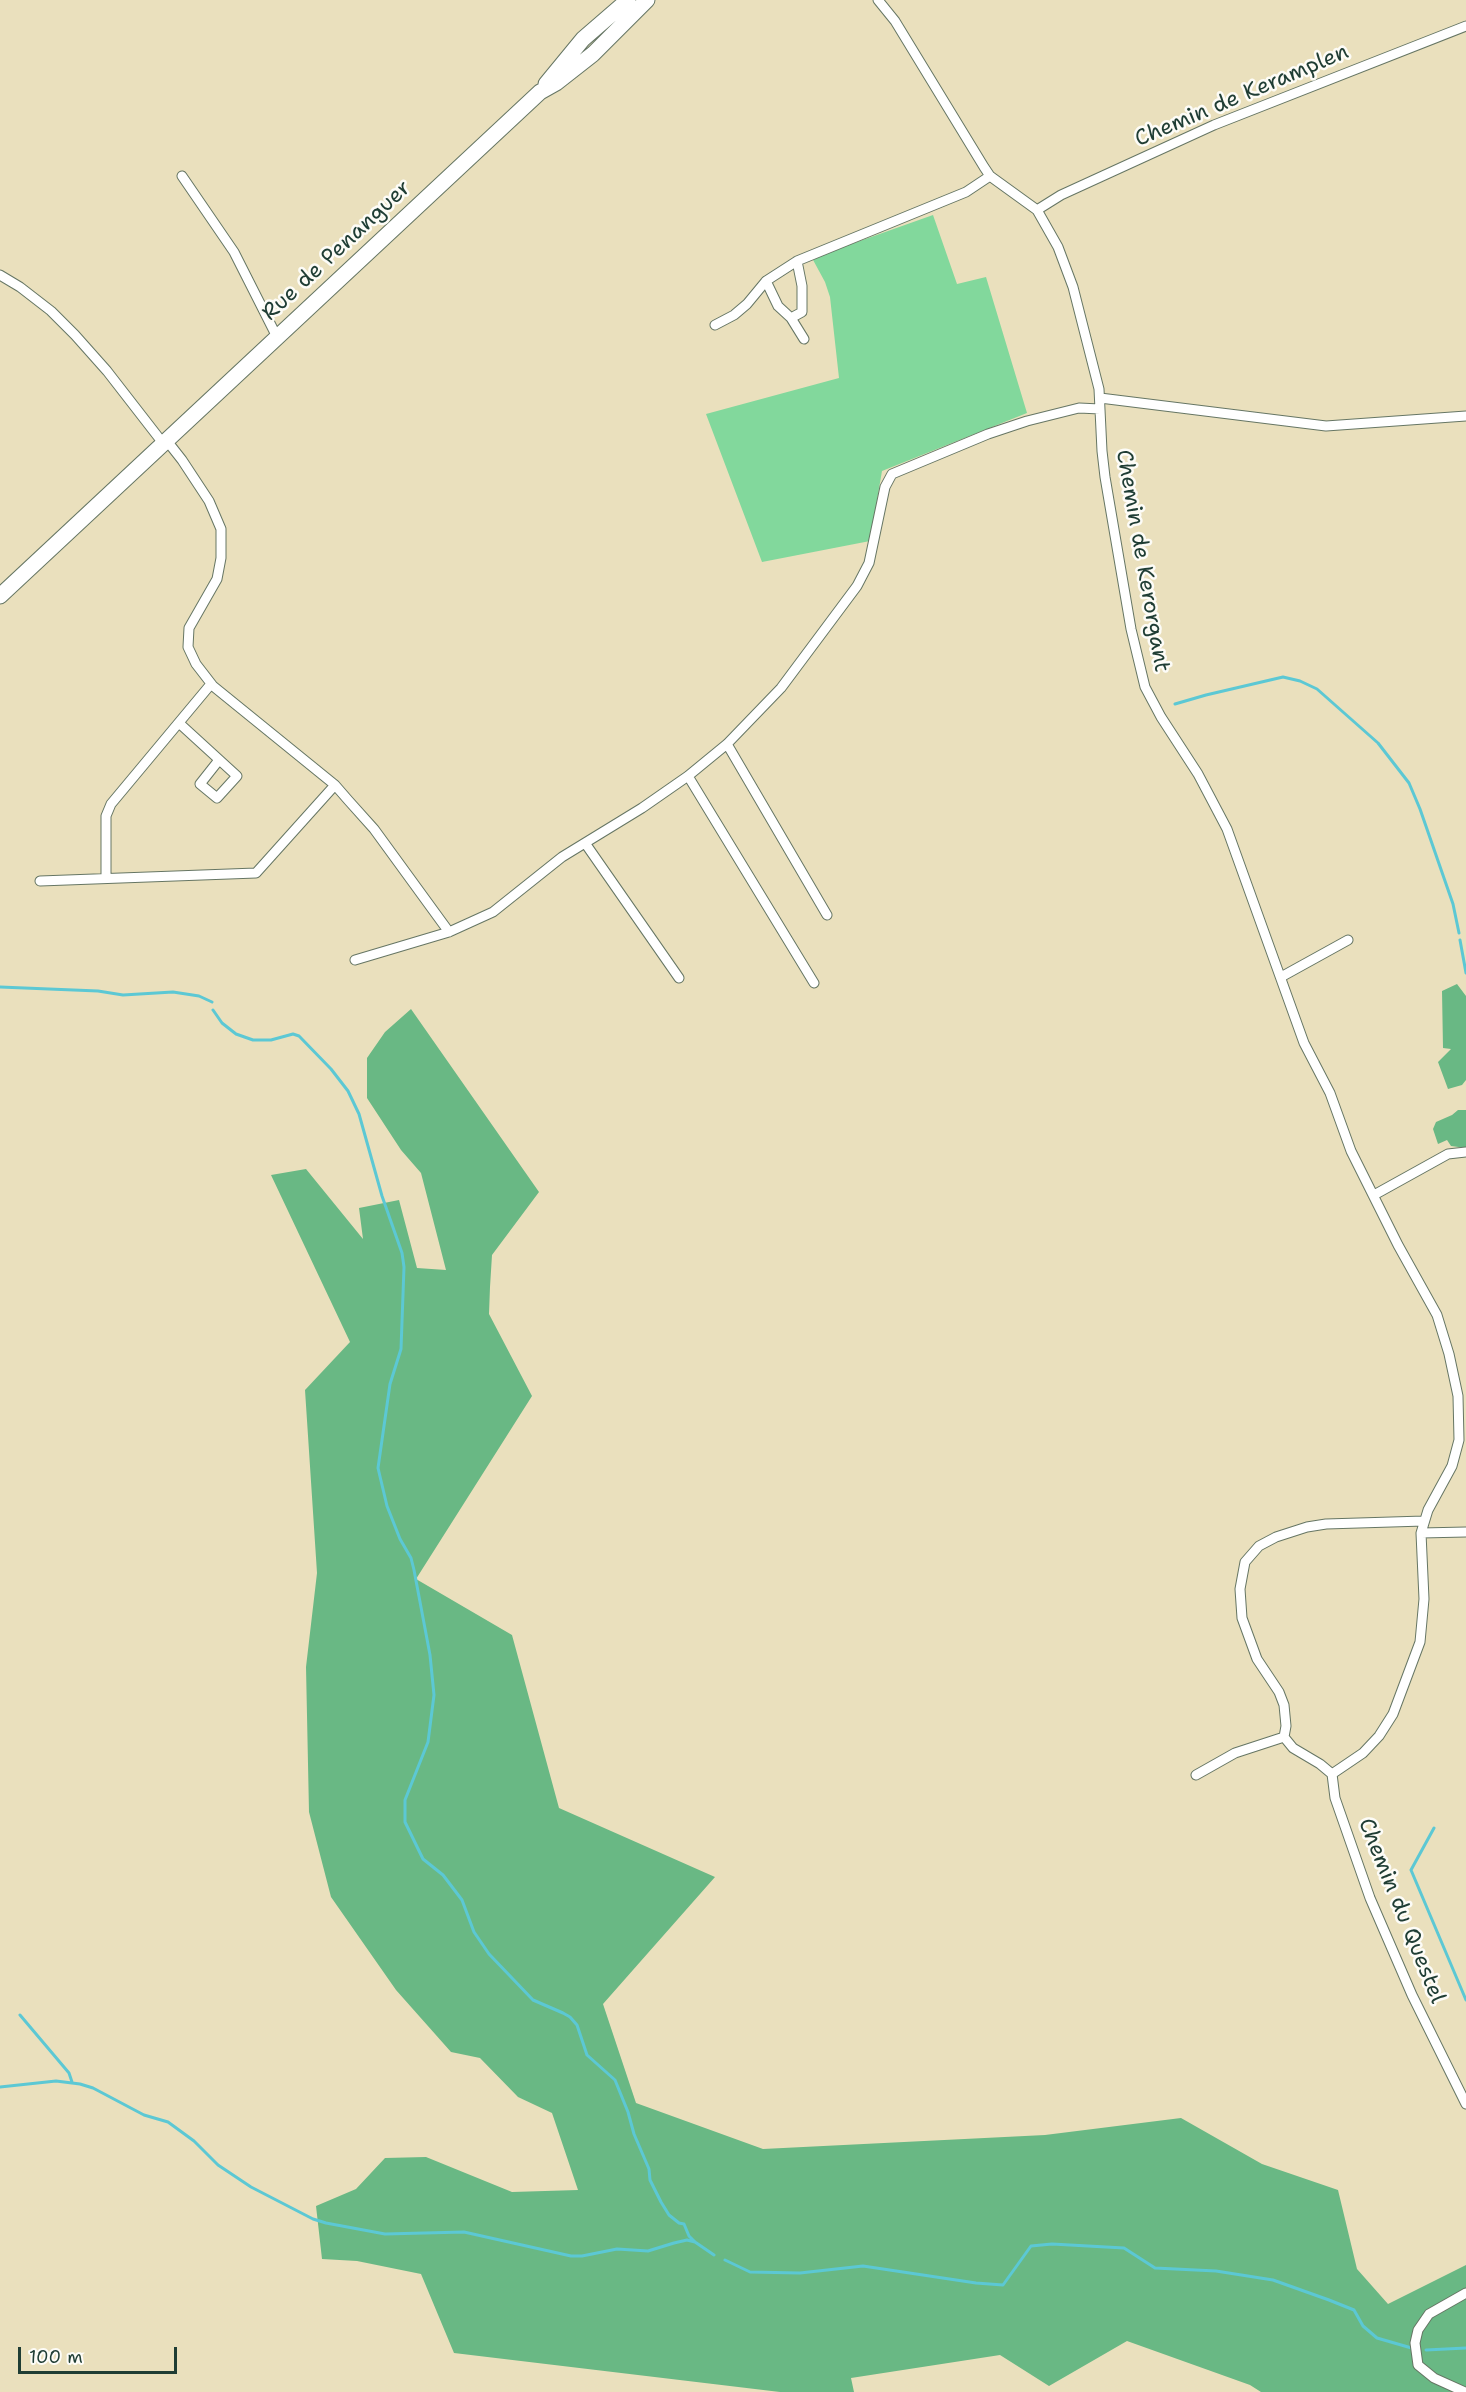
<!DOCTYPE html>
<style>
body{margin:0}
#map{position:relative;width:1466px;height:2392px;overflow:hidden;background:#eae0bd;font-family:"Shantell Sans",sans-serif}
canvas{display:block}
.scale{position:absolute;left:18px;top:2347px;width:159px;height:27px;box-sizing:border-box;border:3px solid #1f3d34;border-top:0;padding-left:8px;font-size:18px;line-height:21px;white-space:nowrap;color:#1f3d34;-webkit-text-stroke:4px #fdfcf7;paint-order:stroke}
</style>
<div id="map">
<canvas width="1466" height="2392"></canvas>
<div class="scale">100 m</div>
</div>
<script>
const c = document.querySelector('canvas').getContext('2d');
c.lineJoin = 'round';
function fillPath(path, color) { c.fillStyle = color; c.fill(path, 'evenodd'); }
const shape = rows => new Path2D(rows.map(r => 'M' + r).join(''));
function strokePath(path, color, width, dash) { c.strokeStyle = color; c.lineWidth = width; c.lineCap = dash ? 'butt' : 'round'; c.setLineDash(dash || []); c.stroke(path); }
function label(font, color, halo, rows, align = 'center') {
  c.font = font + ' "Shantell Sans",sans-serif'; c.lineWidth = 5; c.setLineDash([]); c.textBaseline = 'middle'; c.strokeStyle = halo; c.fillStyle = color; for (const [text, x, y, turn = 0] of rows) {
    c.save(); c.translate(x, y); c.rotate((+turn || 0) * Math.PI / 180); c.textAlign = isNaN(turn) ? turn : align; if (halo) c.strokeText(text, 0, 0); c.fillText(text, 0, 0); c.restore();
  }
}
const green = shape([
 [933,215,957,284,986,277,1027,413,882,471,870,541,762,562,706,414,839,378,830,297,825,282,812,258]
]);
const forest = shape([
 [1457,984,1466,996,1466,1080,1462,1085,1448,1089,1438,1062,1451,1049,1443,1048,1442,991],
 [411,1009,539,1192,492,1255,490,1287,489,1314,532,1396,416,1579,512,1635,559,1808,715,1877,603,2004,636,2103,763,2149,1045,2135,1181,2118,1262,2164,1338,2190,1357,2269,1388,2304,1466,2265,1466,2392,1261,2392,1250,2385,1127,2341,1049,2386,1000,2355,851,2378,854,2392,780,2392,454,2353,421,2274,357,2261,322,2259,316,2206,356,2189,385,2158,426,2157,512,2192,578,2190,552,2113,518,2097,480,2058,451,2052,396,1990,331,1897,309,1812,306,1667,317,1573,305,1390,350,1342,271,1175,306,1169,363,1239,359,1208,399,1200,417,1268,446,1270,421,1173,401,1150,367,1098,367,1058,385,1032],
 [1458,1110,1466,1110,1466,1148,1451,1146,1447,1140,1438,1144,1433,1129,1436,1122,1452,1115]
]);
const stream = shape([
 [1175,704,1206,695,1283,677,1300,681,1317,689,1378,743,1409,783,1420,809,1453,904,1459,933],
 [1460,940,1466,973],
 [0,987,98,991,123,995,173,992,199,996,212,1002],
 [213,1010,222,1023,236,1034,253,1040,271,1040,293,1034,299,1036,331,1069,348,1091,359,1114,382,1196,402,1253,404,1267,401,1349,390,1384,378,1468,387,1506,400,1539,411,1558,414,1570,430,1655,434,1695,428,1742,405,1800,405,1822,423,1859,443,1875,462,1900,474,1932,489,1954,533,2000,563,2013,570,2017,577,2025,587,2055,615,2080,628,2112,634,2134,649,2169,650,2180,661,2202,669,2215,679,2223,684,2224,689,2236,695,2242,714,2255],
 [1434,1828,1411,1870,1466,2000],
 [20,2015,69,2073,72,2082],
 [0,2087,56,2081,80,2084,93,2088,144,2115,168,2122,194,2141,218,2165,251,2187,313,2219,326,2223,385,2234,464,2232,571,2256,582,2256,617,2249,648,2251,674,2243,687,2240,695,2242],
 [725,2260,750,2272,800,2273,863,2266,976,2283,1003,2285,1031,2246,1052,2244,1124,2248,1155,2268,1216,2271,1273,2280,1329,2300,1354,2310,1363,2326,1377,2338,1415,2349],
 [1426,2350,1466,2348]
]);
const street = shape([
 [878,0,895,21,984,167,990,176,1037,210,1058,247,1073,287,1099,389,1102,451,1105,477,1131,629,1145,687,1161,717,1198,774,1227,829,1304,1043,1330,1093,1351,1151,1398,1245,1437,1315,1449,1354,1458,1396,1459,1440,1452,1466,1428,1510,1421,1533,1424,1599,1420,1642,1393,1714,1379,1736,1363,1753,1332,1774],
 [182,176,234,252,277,337],
 [1037,210,1061,195,1214,125,1466,26],
 [797,261,766,281,778,306,791,318,802,312,802,286,797,261,966,192,990,176],
 [0,275,20,287,51,311,75,335,107,371,159,438,171,446,182,460,209,501,221,529,221,558,217,579,189,628,188,647,196,664,213,686,335,785,348,800,374,829,449,932],
 [791,318,804,339],
 [715,325,734,315,747,304,766,281],
 [1100,398,1326,426,1466,416],
 [179,723,237,776,217,798,200,784,219,760],
 [727,744,827,915],
 [688,776,814,983],
 [585,843,679,978],
 [106,877,106,816,111,804,211,684],
 [40,881,256,873,335,785],
 [355,960,449,932,493,912,562,857,642,808,688,776,727,744,781,688,857,586,869,563,885,487,892,474,988,434,1027,421,1079,408,1100,409],
 [1281,977,1348,940],
 [1374,1195,1448,1154,1466,1152],
 [1421,1533,1466,1532],
 [1284,1737,1293,1748,1320,1764,1332,1774,1335,1798,1370,1898,1412,1995,1466,2104],
 [1284,1737,1286,1726,1284,1705,1279,1692,1257,1659,1242,1618,1240,1589,1245,1562,1259,1546,1276,1537,1307,1527,1326,1524,1424,1521],
 [1196,1775,1235,1753,1284,1737],
 [1465,2392,1434,2378,1418,2365,1415,2343,1418,2330,1429,2314,1466,2293]
]);
const primary = shape([
 [546,84,583,39,628,0],
 [0,596,540,92,556,83,593,54,647,0]
]);
const streetNames = [
 ["Chemin de Keramplen",1242,96,-23],
 ["Rue de Penanguer",337,251,-43],
 ["Chemin de Kerorgant",1142,561,80],
 ["Chemin du Questel",1401,1911,68]
];
fillPath(green, '#82d89c');
fillPath(forest, '#69b884');
strokePath(stream, '#5cc8d4', 3);
strokePath(street, '#667664', 11);
strokePath(primary, '#667664', 17);
strokePath(street, '#fff', 9);
strokePath(primary, '#fff', 15);
label('22px', '#1f3d34', '#fdfcf7', streetNames);
</script>
